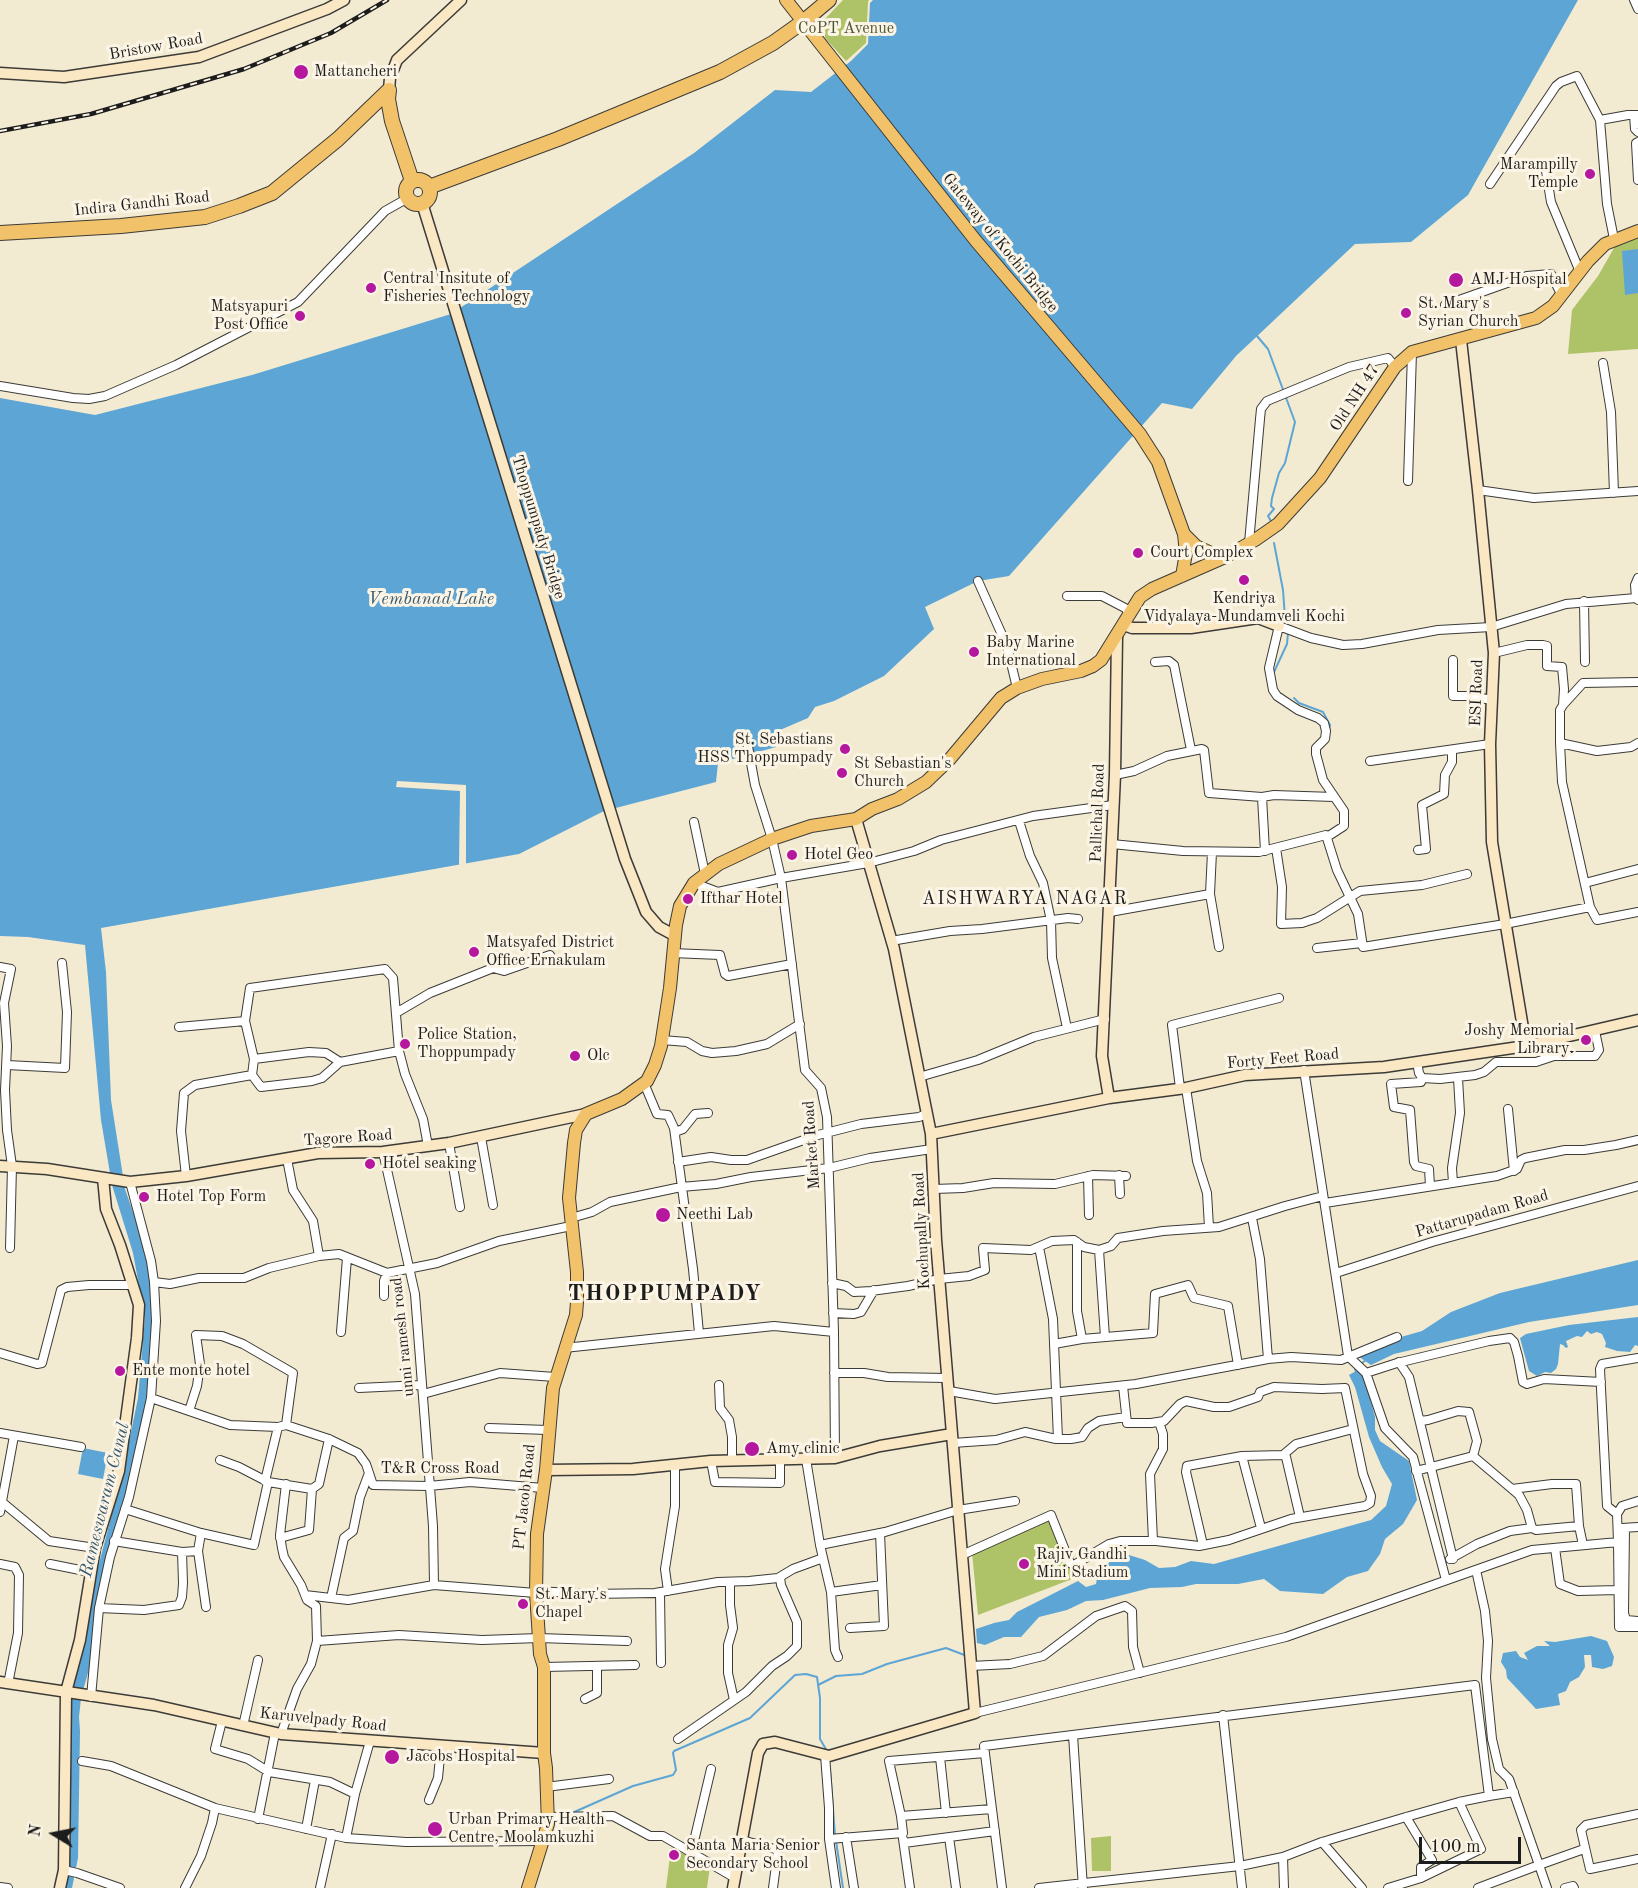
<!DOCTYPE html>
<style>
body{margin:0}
#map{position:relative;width:1638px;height:1888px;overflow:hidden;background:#f2ebd2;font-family:"Old Standard TT",serif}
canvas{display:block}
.north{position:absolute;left:24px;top:1804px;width:60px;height:60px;-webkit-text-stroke:4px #fcf5e5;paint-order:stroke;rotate:280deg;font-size:16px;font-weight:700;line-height:24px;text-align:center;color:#1c1c1c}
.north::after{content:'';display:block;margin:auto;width:21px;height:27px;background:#1c1c1c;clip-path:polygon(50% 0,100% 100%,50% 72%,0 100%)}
.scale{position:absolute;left:1419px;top:1837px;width:102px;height:27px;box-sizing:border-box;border:3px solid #1c1c1c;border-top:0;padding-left:8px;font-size:18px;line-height:21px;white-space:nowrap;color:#1c1c1c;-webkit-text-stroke:4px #fcf5e5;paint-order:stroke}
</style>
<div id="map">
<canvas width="1638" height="1888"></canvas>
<div class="north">N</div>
<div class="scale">100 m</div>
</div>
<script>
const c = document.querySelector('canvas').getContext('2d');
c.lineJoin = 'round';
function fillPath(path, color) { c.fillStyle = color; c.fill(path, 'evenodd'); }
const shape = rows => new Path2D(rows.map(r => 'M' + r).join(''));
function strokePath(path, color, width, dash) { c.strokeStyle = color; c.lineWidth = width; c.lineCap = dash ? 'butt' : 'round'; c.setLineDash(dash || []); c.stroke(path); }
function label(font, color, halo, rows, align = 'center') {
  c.font = font + ' "Old Standard TT",serif'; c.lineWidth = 6; c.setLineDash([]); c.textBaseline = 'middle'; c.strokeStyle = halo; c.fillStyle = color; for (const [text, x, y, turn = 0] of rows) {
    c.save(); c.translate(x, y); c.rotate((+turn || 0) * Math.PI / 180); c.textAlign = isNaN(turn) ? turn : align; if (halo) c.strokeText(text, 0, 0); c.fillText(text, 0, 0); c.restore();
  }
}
const green = shape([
 [843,0,869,0,868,2,866,43,846,61,825,38,824,20],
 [1638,234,1638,349,1568,354,1572,310,1598,276,1618,241],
 [1054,1512,1080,1576,978,1615,972,1552],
 [1111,1836,1111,1871,1092,1871,1091,1838],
 [671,1848,710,1866,707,1888,666,1888]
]);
const water = shape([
 [873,0,1578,0,1468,195,1411,242,1355,244,1236,356,1192,409,1162,403,1009,576,978,581,925,607,934,629,884,676,834,701,815,707,808,718,780,730,776,747,718,763,716,782,604,811,519,854,101,928,106,972,111,1100,125,1189,150,1261,154,1319,149,1399,135,1464,103,1577,91,1662,81,1698,79,1717,80,1731,78,1858,72,1888,64,1888,68,1870,70,1837,71,1696,82,1653,96,1575,122,1476,138,1398,145,1318,133,1253,112,1185,101,1120,85,945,28,937,0,936,0,398,95,415,252,375,451,314,694,153,775,90,811,92,851,61,868,44,870,3],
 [1638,249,1638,293,1625,295,1622,251],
 [1638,1260,1638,1305,1529,1322,1394,1354,1371,1365,1358,1356,1380,1343,1422,1331,1451,1312,1500,1293],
 [1638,1317,1638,1346,1635,1345,1630,1352,1617,1351,1605,1347,1606,1343,1602,1334,1597,1332,1591,1334,1587,1331,1582,1337,1577,1336,1566,1341,1568,1347,1566,1348,1563,1345,1560,1344,1558,1364,1556,1369,1551,1373,1545,1372,1537,1376,1529,1371,1520,1338,1526,1334,1569,1325],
 [1356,1371,1363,1371,1375,1417,1375,1430,1380,1441,1409,1461,1417,1500,1403,1524,1385,1539,1380,1554,1368,1571,1347,1577,1323,1594,1280,1591,1264,1579,1238,1584,1196,1584,1182,1587,1150,1588,1103,1600,1086,1601,1067,1610,1039,1617,1021,1637,1004,1637,985,1645,977,1643,976,1629,994,1623,1009,1620,1017,1612,1078,1581,1086,1587,1096,1584,1098,1572,1111,1561,1129,1555,1145,1560,1159,1568,1175,1567,1191,1561,1214,1564,1371,1520,1386,1506,1392,1484,1382,1467,1369,1437,1355,1387,1349,1375],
 [83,1448,108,1453,103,1479,78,1474],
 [1591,1636,1607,1641,1614,1657,1612,1666,1603,1669,1592,1667,1591,1655,1584,1655,1585,1667,1579,1677,1570,1682,1566,1691,1558,1694,1560,1705,1536,1709,1507,1678,1506,1670,1501,1662,1503,1653,1516,1651,1520,1657,1528,1660,1524,1653,1537,1646,1550,1646,1544,1641,1555,1642]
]);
const pier = shape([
 [397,781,466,785,466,864,459,865,460,791,396,787]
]);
const stream = shape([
 [1257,336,1268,349,1295,422,1285,463,1279,473,1272,498,1271,506,1274,509,1268,516,1271,521],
 [1274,543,1283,590,1285,618],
 [1274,672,1287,644,1288,633],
 [1294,698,1299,703,1323,712,1330,725,1327,739],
 [1356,1372,1355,1369,1367,1359],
 [818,1685,836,1676,862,1674,887,1664,946,1648,967,1656],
 [830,1769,835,1835],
 [572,1813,633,1786,673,1775,676,1770,673,1753,674,1751,750,1718,795,1675,806,1674,817,1677,820,1698,820,1739,827,1751],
 [836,1841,843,1888]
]);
const street = shape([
 [1634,0,1638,9],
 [1634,115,1635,129,1638,132],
 [1638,142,1636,143,1638,180],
 [1546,171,1551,202,1580,272],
 [1490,184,1556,86,1561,82,1577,76,1600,120],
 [1614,239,1607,204,1600,120,1628,115,1638,115],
 [1445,305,1527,276,1551,274,1562,296],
 [1603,363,1611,412,1614,493],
 [0,386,73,398,89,399,105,396,176,365,298,302,385,211,408,198],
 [1408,481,1412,352],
 [1478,490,1534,498,1638,491],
 [1249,543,1260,419,1261,409,1267,401,1349,367,1388,358,1395,367],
 [978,581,1007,646,1017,688],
 [1067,596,1102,596,1125,608,1130,614],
 [1636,598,1635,585,1638,578],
 [1584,601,1585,662],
 [1494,653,1527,645,1543,645,1547,646,1547,666,1562,667,1564,689,1563,705,1560,710,1560,743,1562,782,1590,907],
 [1453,660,1453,696,1472,696,1491,700],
 [1155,662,1169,661,1174,665,1191,750],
 [1563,705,1583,683,1638,682],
 [747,741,755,785,772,839,781,878,805,1070,821,1088,827,1117,834,1332,835,1458],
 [1560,743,1597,751,1631,747,1638,743],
 [1370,761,1490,744],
 [1115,775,1134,771,1167,756,1202,749,1204,750,1209,793,1262,797,1274,795,1334,797],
 [1262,797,1265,851],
 [1019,821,1030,856,1043,883,1051,921,1052,958,1067,1028],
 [694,822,705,874],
 [1327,837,1344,826,1344,811,1323,780,1316,754,1316,748,1325,739,1326,731,1324,723,1318,718,1298,710,1277,696,1273,690,1269,668,1279,626,1311,638,1343,645,1362,644,1438,630,1491,627,1566,604,1636,598,1638,600],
 [1112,844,1183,851,1259,852,1326,835,1337,870,1358,914,1363,947,1505,924,1590,907,1597,920,1638,912],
 [1276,848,1282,887,1281,924,1302,923,1317,918,1360,891,1422,885,1467,874],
 [1418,850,1426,849,1422,805,1444,794,1445,775,1452,762,1452,751],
 [1212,852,1210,894,1219,947],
 [694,883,718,892,781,878,868,863,914,851,941,840,1033,816,1113,805],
 [1585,883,1638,869],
 [1110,912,1210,894],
 [891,941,950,931,982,929,1068,918,1078,919],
 [1317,948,1362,943],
 [672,953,720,955,725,974,728,976,792,964],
 [0,967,11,969,4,1003,7,1046,5,1090,7,1130,12,1166,10,1248],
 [396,1013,430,993,493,968,504,971,550,955],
 [179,1027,245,1021],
 [662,1040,687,1042,702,1051,712,1053,736,1051,767,1044,800,1024],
 [254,1059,309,1052,326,1053,340,1062,399,1051],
 [1417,1062,1419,1073,1422,1078,1440,1079,1475,1075,1484,1072,1496,1062,1536,1062,1554,1056,1595,1056,1599,1050,1595,1031],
 [7,1065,65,1068,67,1012,62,963],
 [1304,1070,1348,1356,1366,1373,1385,1428,1413,1457,1446,1580],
 [252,1075,261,1087,312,1081,322,1078,340,1062],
 [919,1077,978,1060,1034,1037,1105,1019],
 [1422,1078,1421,1082,1391,1084,1394,1107,1410,1110,1414,1162,1416,1166,1429,1169,1430,1186],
 [644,1083,657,1114,668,1115,674,1128,693,1269,699,1333],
 [1180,1088,1172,1025,1279,998],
 [1186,1088,1197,1161,1207,1193,1209,1227],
 [1508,1109,1514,1171],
 [675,1132,683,1129,695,1114,708,1113],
 [481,1137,493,1205],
 [449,1143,460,1207],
 [383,1152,415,1294,433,1526,434,1585],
 [287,1159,293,1190,313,1221,319,1256],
 [678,1162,711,1157,731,1160,747,1160,818,1135,861,1124,919,1117,926,1114],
 [1119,1175,1120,1194],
 [186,1176,181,1131,184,1093,195,1085,252,1075,254,1059,245,1021,250,988,385,969,393,978,399,1051,405,1074,423,1119,428,1146],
 [1088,1176,1089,1215],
 [1453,1183,1452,1168,1460,1113,1458,1078],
 [934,1189,963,1188,994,1183,1055,1184,1093,1175,1126,1176],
 [1325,1203,1497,1176,1517,1169,1521,1160,1525,1158,1565,1150,1584,1150,1616,1145,1638,1140],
 [571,1218,592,1212,610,1202,681,1187,716,1184,751,1177,829,1168,870,1158,932,1149],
 [1252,1218,1260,1259,1268,1359],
 [1039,1247,1053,1319,1058,1439],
 [1099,1250,1105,1337],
 [1336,1273,1432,1242,1638,1186],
 [154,1282,170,1284,199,1278,244,1278,269,1268,319,1256,339,1254,387,1273,437,1263,499,1241,571,1226],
 [832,1283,846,1286,854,1292,871,1291,908,1286,939,1279,969,1276,985,1270,983,1248,1031,1250,1052,1241,1074,1240,1084,1247,1099,1250,1111,1246,1118,1238,1163,1231,1219,1227,1285,1206,1323,1196],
 [384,1296,384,1281,387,1273],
 [833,1313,854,1314,861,1312,874,1290],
 [341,1332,347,1258],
 [1082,1339,1153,1333,1155,1294,1188,1285,1194,1298,1228,1306,1238,1365],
 [1054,1344,1082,1339,1077,1311,1077,1242],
 [564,1348,774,1326,834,1332],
 [0,1353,37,1364,42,1363,61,1290,67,1287,89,1285,132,1285],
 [1399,1362,1409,1377,1453,1559],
 [834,1373,864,1373,888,1377,947,1378],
 [1366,1373,1397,1363,1489,1341,1510,1338,1514,1342,1518,1356,1523,1382,1527,1384,1544,1379,1601,1382],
 [719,1385,720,1408,729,1420,732,1437,732,1461],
 [359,1388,422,1385],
 [949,1391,995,1399,1136,1384,1268,1359,1291,1357,1341,1360,1397,1337],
 [423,1394,500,1373,555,1377],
 [151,1398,230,1425,278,1427,286,1425,329,1439,358,1453,366,1464,373,1485,429,1486,470,1482,543,1488],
 [189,1411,197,1386,200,1364,196,1335,222,1336,243,1344,293,1373,286,1425],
 [1420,1421,1428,1420,1458,1411,1469,1412,1477,1441,1473,1456],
 [489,1428,548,1430],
 [0,1433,81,1447],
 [953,1443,996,1440,1025,1432,1056,1439,1071,1439,1082,1437,1088,1428,1099,1421,1126,1417],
 [1283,1455,1296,1444,1353,1429],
 [1242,1456,1283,1455,1286,1457,1300,1517],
 [806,1459,820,1545,831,1592,835,1650,838,1657],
 [220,1460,239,1467,268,1482,312,1489,319,1484,329,1439],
 [711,1461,715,1482,780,1483,780,1460],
 [1416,1471,1473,1456,1512,1489],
 [265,1481,278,1427],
 [286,1484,280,1535,282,1548,284,1557,301,1585,307,1600,316,1606,317,1641],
 [2,1502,49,1541,95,1548],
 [125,1509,201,1533,254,1545,268,1482],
 [0,1512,14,1436],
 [1617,1514,1607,1506,1600,1369,1602,1364,1638,1358],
 [1579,1526,1576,1484,1552,1484,1512,1489,1519,1495,1527,1510,1532,1528,1536,1530,1579,1526,1583,1545],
 [1622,1528,1638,1527],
 [1625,1528,1624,1613,1626,1620,1638,1621],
 [201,1533,198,1551,206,1607],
 [280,1538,309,1530,312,1489],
 [114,1541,182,1552,198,1551],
 [1153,1541,1150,1474,1163,1449,1163,1434,1159,1422],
 [1618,1542,1617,1514,1622,1506,1638,1501],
 [820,1545,885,1532,958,1510,1015,1501],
 [1203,1545,1186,1472,1187,1466,1242,1456,1261,1528],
 [1555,1548,1560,1584,1578,1591,1618,1590],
 [962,1555,1051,1515,1070,1563,1074,1565,1109,1544,1120,1541,1156,1541,1199,1546,1229,1540,1291,1519,1365,1506,1370,1503,1371,1496,1363,1474,1345,1388,1322,1389,1274,1387,1260,1392,1258,1397,1229,1407,1214,1407,1186,1401,1180,1404,1164,1421,1151,1423,1127,1423,1123,1386],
 [1450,1559,1477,1544,1510,1531,1532,1528],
 [0,1564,15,1567,19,1575,18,1633,8,1684],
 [50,1564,90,1572],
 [1476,1570,1485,1611,1488,1641,1486,1678,1492,1739,1499,1769,1509,1779,1539,1865,1478,1888],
 [730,1582,730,1605,733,1628,728,1645,728,1673,734,1700],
 [536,1591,591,1594,655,1593,718,1582,749,1581,778,1578,793,1569,823,1558],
 [668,1591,665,1569,675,1506,675,1465],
 [831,1592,882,1585],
 [660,1593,661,1663],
 [305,1595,348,1600,434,1585,536,1593],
 [331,1598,344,1538,353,1531,360,1497,369,1473],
 [99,1608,144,1610,179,1605,182,1597,183,1583,182,1552],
 [850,1628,884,1626,880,1533],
 [971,1666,1010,1664,1043,1656,1096,1616,1125,1606,1132,1611,1133,1647,1140,1673],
 [544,1667,635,1665],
 [91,1697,99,1608,110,1557,129,1497,151,1398,156,1321,154,1282,151,1261,130,1182],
 [585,1699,597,1693,597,1666],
 [975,1713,1286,1637,1532,1550,1618,1542,1619,1627,1638,1627],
 [1223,1715,1242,1888],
 [222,1721,215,1749,248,1759,269,1772,330,1782,355,1794],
 [243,1726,258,1660],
 [281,1734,297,1689,311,1664,317,1641,399,1635,482,1640,539,1638,627,1641],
 [1073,1735,1083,1888],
 [678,1739,746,1692,772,1666,787,1656,797,1646,797,1622,781,1585,780,1577],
 [825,1755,829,1808,829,1839,836,1888],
 [940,1757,946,1813],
 [82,1761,111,1766,215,1808,346,1838,406,1842,544,1841],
 [546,1787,609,1779],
 [1489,1796,1514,1792],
 [429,1800,438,1778,441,1746],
 [1638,1814,1586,1825,1581,1830,1590,1869,1638,1859],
 [901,1816,889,1761,985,1753],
 [547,1817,613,1816,650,1836,663,1836,735,1878],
 [258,1819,275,1733],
 [306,1829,315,1780],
 [846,1837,854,1888],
 [949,1837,956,1888],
 [346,1838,355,1794,370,1741],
 [829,1839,903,1833,901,1816,992,1809],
 [903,1839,910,1888],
 [742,1840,778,1850,773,1888],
 [1322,1842,1362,1888],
 [904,1843,995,1831],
 [689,1851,695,1837,711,1769],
 [1283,1857,1284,1888],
 [64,1870,77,1873,120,1888],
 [1421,1878,1481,1849,1459,1802],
 [0,1887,8,1888],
 [185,1888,201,1856,212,1823,215,1808],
 [320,1888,332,1834],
 [1002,1888,984,1746,1475,1685,1489,1796,1459,1802,1406,1817,1322,1842,1283,1857,1240,1866,1039,1888],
 [1388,1888,1421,1878,1421,1867,1432,1860,1406,1817],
 [1547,1888,1539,1865,1584,1849],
 [1565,1888,1573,1886,1574,1888]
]);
const secondary = shape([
 [0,73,64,77,199,57,327,9,344,0],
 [389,90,390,78,397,60,461,0],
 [422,203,625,859,646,912,659,927,674,935],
 [1461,340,1478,490,1494,653,1490,744,1492,842,1526,1046],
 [1124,625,1132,628,1191,628,1258,618,1279,626],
 [1109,1098,1102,1056,1115,775,1117,636],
 [931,1134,1109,1098,1186,1088,1245,1075,1384,1067,1526,1046,1638,1020],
 [0,1166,47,1169,130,1182,186,1176,318,1153,383,1152,449,1143,586,1114],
 [546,1470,633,1469,711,1461,835,1458,880,1446,952,1434],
 [0,1682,154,1705,281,1734,544,1753],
 [60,1888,64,1870,66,1692,80,1640,95,1548,119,1471,137,1338,139,1305,120,1245,106,1209,103,1178],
 [733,1888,758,1753,763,1744,775,1742,829,1756,975,1713,936,1240,931,1134,894,949,856,819]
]);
const primary = shape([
 [786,0,976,241,1140,434,1158,462,1184,534,1196,546,1222,558],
 [1182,576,1186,553,1184,534],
 [528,1888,548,1824,546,1768,544,1753,544,1667,540,1654,536,1593,537,1534,546,1470,553,1388,576,1315,577,1302,577,1272,569,1198,574,1143,576,1130,586,1114,622,1099,647,1081,655,1065,661,1046,670,988,676,925,680,906,694,883,719,864,772,839,811,826,856,819,872,809,898,799,926,782,949,760,1001,698,1017,688,1042,679,1081,671,1093,666,1101,660,1140,597,1152,589,1225,557,1255,540,1278,524,1320,478,1395,367,1412,352,1536,318,1553,306,1588,261,1605,244,1638,231]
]);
const highway = shape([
 [389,90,388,99,392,121,412,181],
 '406 192a12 12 0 1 1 24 0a12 12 0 1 1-24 0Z',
 [429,187,558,139,720,72,773,43,804,21,829,0],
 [0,233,121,226,205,217,239,206,272,193,338,139,389,90]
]);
const rail = shape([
 [0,131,91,114,244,69,331,33,387,0]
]);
const markers = [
 [301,72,8,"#b5179e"],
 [1590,174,6,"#b5179e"],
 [1456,280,8,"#b5179e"],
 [371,288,6,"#b5179e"],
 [1406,313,6,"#b5179e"],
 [300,316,6,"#b5179e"],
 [1138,553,6,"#b5179e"],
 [1244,580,6,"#b5179e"],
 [974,652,6,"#b5179e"],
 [845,749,6,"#b5179e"],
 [842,773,6,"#b5179e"],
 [792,855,6,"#b5179e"],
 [688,899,6,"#b5179e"],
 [474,952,6,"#b5179e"],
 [1586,1040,6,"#b5179e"],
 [405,1044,6,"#b5179e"],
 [575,1056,6,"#b5179e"],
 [370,1164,6,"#b5179e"],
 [144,1197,6,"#b5179e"],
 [663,1215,8,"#b5179e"],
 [120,1371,6,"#b5179e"],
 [752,1449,8,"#b5179e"],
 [1024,1564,6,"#b5179e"],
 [523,1604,6,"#b5179e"],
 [392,1757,8,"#b5179e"],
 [435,1829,8,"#b5179e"],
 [674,1855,6,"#b5179e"]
];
const parkNames = [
 ["CoPT Avenue",846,29]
];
const streetNames = [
 ["Bristow Road",156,47,-10],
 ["Indira Gandhi Road",142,204,-6],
 ["Gateway of Kochi Bridge",1000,243,51],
 ["Old NH 47",1355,398,-57],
 ["Thoppumpady Bridge",538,527,73],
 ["ESI Road",1477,693,-88],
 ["Pallichal Road",1098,813,-88],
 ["Forty Feet Road",1283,1059,-5],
 ["Tagore Road",348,1138,-4],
 ["Market Road",812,1145,-94],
 ["Pattarupadam Road",1482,1214,-16],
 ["Kochupally Road",922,1231,-93],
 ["unni ramesh road",403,1337,-96],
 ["T&R Cross Road",440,1469],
 ["PT Jacob Road",525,1497,-84],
 ["Karuvelpady Road",323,1720,6]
];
const poiNames = [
 ["Mattancheri",314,72],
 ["Marampilly",1578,165,"right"],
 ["Temple",1578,183,"right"],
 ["Central Insitute of",383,279],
 ["Fisheries Technology",383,297],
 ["AMJ Hospital",1470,280],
 ["St. Mary's",1418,304],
 ["Syrian Church",1418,322],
 ["Matsyapuri",288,307,"right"],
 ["Post Office",288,325,"right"],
 ["Court Complex",1150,553],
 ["Kendriya",1244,599,"center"],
 ["Vidyalaya-Mundamveli Kochi",1244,617,"center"],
 ["Baby Marine",986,643],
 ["International",986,661],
 ["St. Sebastians",833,740,"right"],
 ["HSS Thoppumpady",833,758,"right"],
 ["St Sebastian's",854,764],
 ["Church",854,782],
 ["Hotel Geo",804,855],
 ["Ifthar Hotel",700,899],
 ["Matsyafed District",486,943],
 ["Office Ernakulam",486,961],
 ["Joshy Memorial",1574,1031,"right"],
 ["Library.",1574,1049,"right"],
 ["Police Station,",417,1035],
 ["Thoppumpady",417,1053],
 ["Olc",587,1056],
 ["Hotel seaking",382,1164],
 ["Hotel Top Form",156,1197],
 ["Neethi Lab",676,1215],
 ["Ente monte hotel",132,1371],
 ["Amy clinic",766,1449],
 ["Rajiv Gandhi",1036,1555],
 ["Mini Stadium",1036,1573],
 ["St. Mary's",535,1595],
 ["Chapel",535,1613],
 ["Jacobs Hospital",406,1757],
 ["Urban Primary Health",448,1820],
 ["Centre, Moolamkuzhi",448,1838],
 ["Santa Maria Senior",686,1846],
 ["Secondary School",686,1864]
];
const waterNames = [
 ["Vembanad Lake",431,599],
 ["Rameswaram Canal",105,1500,-76]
];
const neighbourhoodNames = [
 ["AISHWARYA NAGAR",1025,899]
];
const districtNames = [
 ["THOPPUMPADY",665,1294]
];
fillPath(green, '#aec267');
fillPath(water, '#5da5d4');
fillPath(pier, '#f2ebd2');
strokePath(stream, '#5da5d4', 2);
strokePath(street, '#3c3b37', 10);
strokePath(secondary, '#3c3b37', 13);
strokePath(primary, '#3c3b37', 14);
strokePath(highway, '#3c3b37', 16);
strokePath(street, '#fff', 8);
strokePath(secondary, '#fae7c3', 10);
strokePath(primary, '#f2c26a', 12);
strokePath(highway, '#f2c26a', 14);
strokePath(rail, '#1c1c1c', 4.5);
strokePath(rail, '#fcf5e5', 2, [7]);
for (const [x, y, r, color] of markers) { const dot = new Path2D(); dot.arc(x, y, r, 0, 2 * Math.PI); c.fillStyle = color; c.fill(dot); strokePath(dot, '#fcf5e5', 2); }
label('16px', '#4f5636', '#fcf5e5', parkNames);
label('16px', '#1c1c1c', '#fcf5e5', streetNames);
label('16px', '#1c1c1c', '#fcf5e5', poiNames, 'left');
label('italic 18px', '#395a6f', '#fcf5e5', waterNames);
c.letterSpacing = '1.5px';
label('18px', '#1c1c1c', '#fcf5e5', neighbourhoodNames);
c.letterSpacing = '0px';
c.letterSpacing = '1.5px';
label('bold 22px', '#1c1c1c', '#fcf5e5', districtNames);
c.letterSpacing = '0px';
</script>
